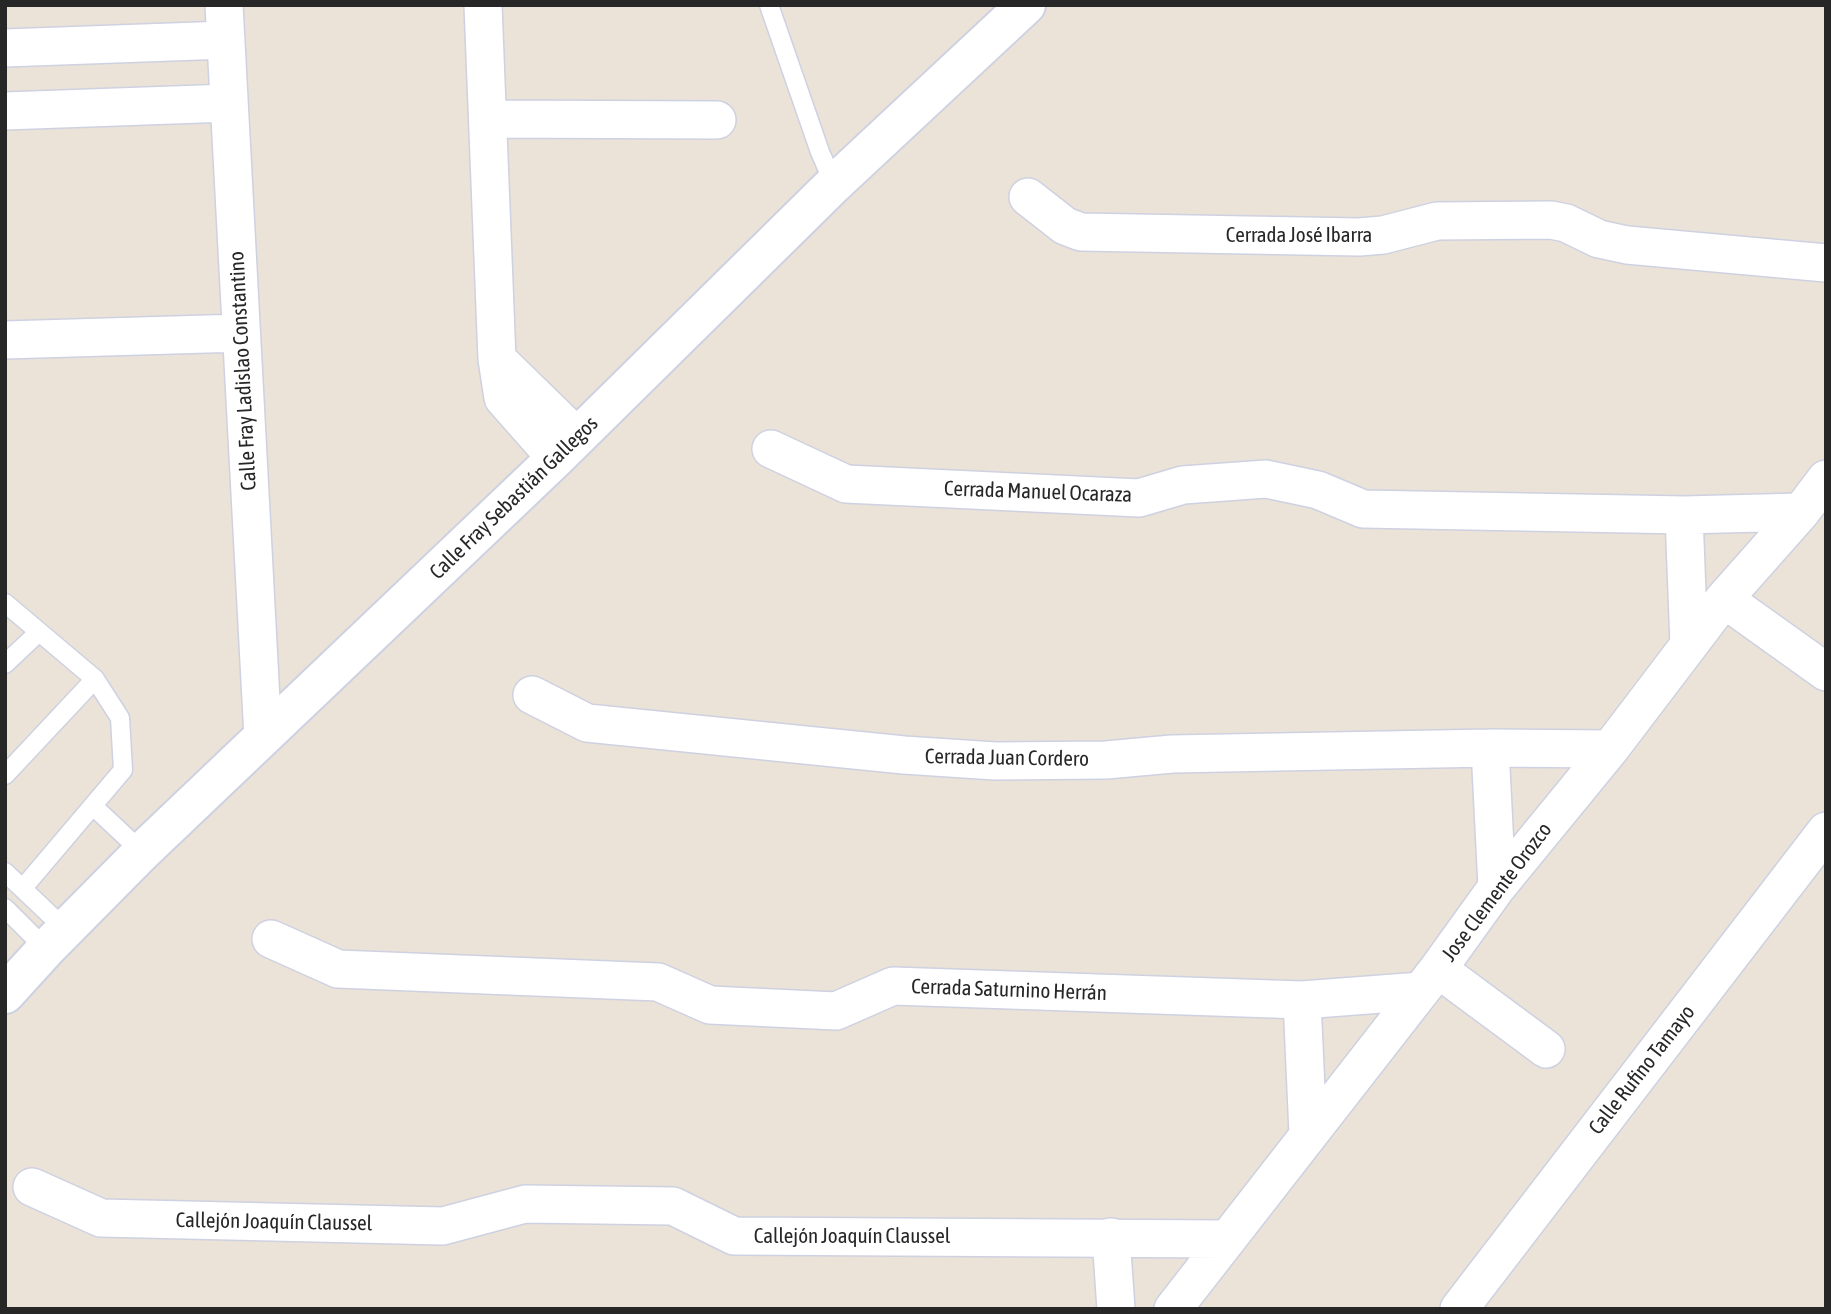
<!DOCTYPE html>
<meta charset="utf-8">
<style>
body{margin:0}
#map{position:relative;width:1831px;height:1314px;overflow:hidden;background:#ebe3d8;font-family:"Asap Condensed",sans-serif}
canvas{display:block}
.frame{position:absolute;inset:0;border:7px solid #272727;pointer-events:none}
</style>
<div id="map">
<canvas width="1831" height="1314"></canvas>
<div class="frame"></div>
</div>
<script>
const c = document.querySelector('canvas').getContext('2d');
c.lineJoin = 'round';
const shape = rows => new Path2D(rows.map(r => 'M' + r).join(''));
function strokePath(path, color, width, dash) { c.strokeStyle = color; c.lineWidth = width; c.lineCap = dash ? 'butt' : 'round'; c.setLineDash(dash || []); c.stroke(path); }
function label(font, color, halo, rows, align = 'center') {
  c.font = font + ' "Asap Condensed",sans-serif'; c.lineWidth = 7; c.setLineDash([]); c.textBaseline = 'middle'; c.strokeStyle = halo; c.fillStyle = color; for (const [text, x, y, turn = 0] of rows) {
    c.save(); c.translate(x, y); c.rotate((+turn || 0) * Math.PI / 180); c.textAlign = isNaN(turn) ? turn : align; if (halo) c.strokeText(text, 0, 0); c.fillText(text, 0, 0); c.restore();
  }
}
const lane = shape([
 [769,5,820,152,834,184],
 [5,603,95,679,120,718,123,770,23,888],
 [5,664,39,632],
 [5,775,95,679],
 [93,806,142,852],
 [5,872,65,929],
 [5,908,46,949]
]);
const street = shape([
 [224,5,263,737],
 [483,5,497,359,503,398,556,458],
 [5,48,226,40],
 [5,111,229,103],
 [488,119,717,120],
 [1028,197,1065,226,1081,232,1359,237,1383,235,1437,221,1551,220,1566,223,1599,239,1627,245,1826,263],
 [5,340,241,333],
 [497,359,577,437],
 [771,449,846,484,1139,498,1183,485,1266,479,1318,490,1363,509,1684,515,1801,512],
 [1684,515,1689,645],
 [1724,599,1826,672],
 [532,695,587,723,904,755,995,761,1106,760,1172,754,1490,748,1610,749],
 [1490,748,1497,887],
 [271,939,338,969,658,982,710,1005,836,1011,893,986,1302,1000,1421,991],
 [1438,969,1546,1049],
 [1302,1000,1308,1134],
 [32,1187,101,1218,443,1226,525,1204,673,1206,734,1236,1226,1239],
 [1111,1237,1116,1309],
 [1173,1309,1438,969,1497,887,1610,749,1724,599,1801,512,1826,479],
 [1459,1309,1826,831]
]);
const secondary = shape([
 [5,994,46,949,142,852,556,458,834,184,1026,5]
]);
const streetNames = [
 ["Cerrada José Ibarra",1299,235],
 ["Calle Fray Ladislao Constantino",243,371,-93],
 ["Cerrada Manuel Ocaraza",1038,492,2],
 ["Calle Fray Sebastián Gallegos",514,498,-44],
 ["Cerrada Juan Cordero",1007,758,1],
 ["Jose Clemente Orozco",1497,892,-53],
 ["Cerrada Saturnino Herrán",1009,990,2],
 ["Calle Rufino Tamayo",1642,1070,-52],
 ["Callejón Joaquín Claussel",274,1222,1],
 ["Callejón Joaquín Claussel",852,1236]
];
strokePath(lane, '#ced1e1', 21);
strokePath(street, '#ced1e1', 40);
strokePath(secondary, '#ced1e1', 42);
strokePath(lane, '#fff', 18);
strokePath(street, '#fff', 37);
strokePath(secondary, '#fff', 38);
label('21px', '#272727', '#fff', streetNames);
</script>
